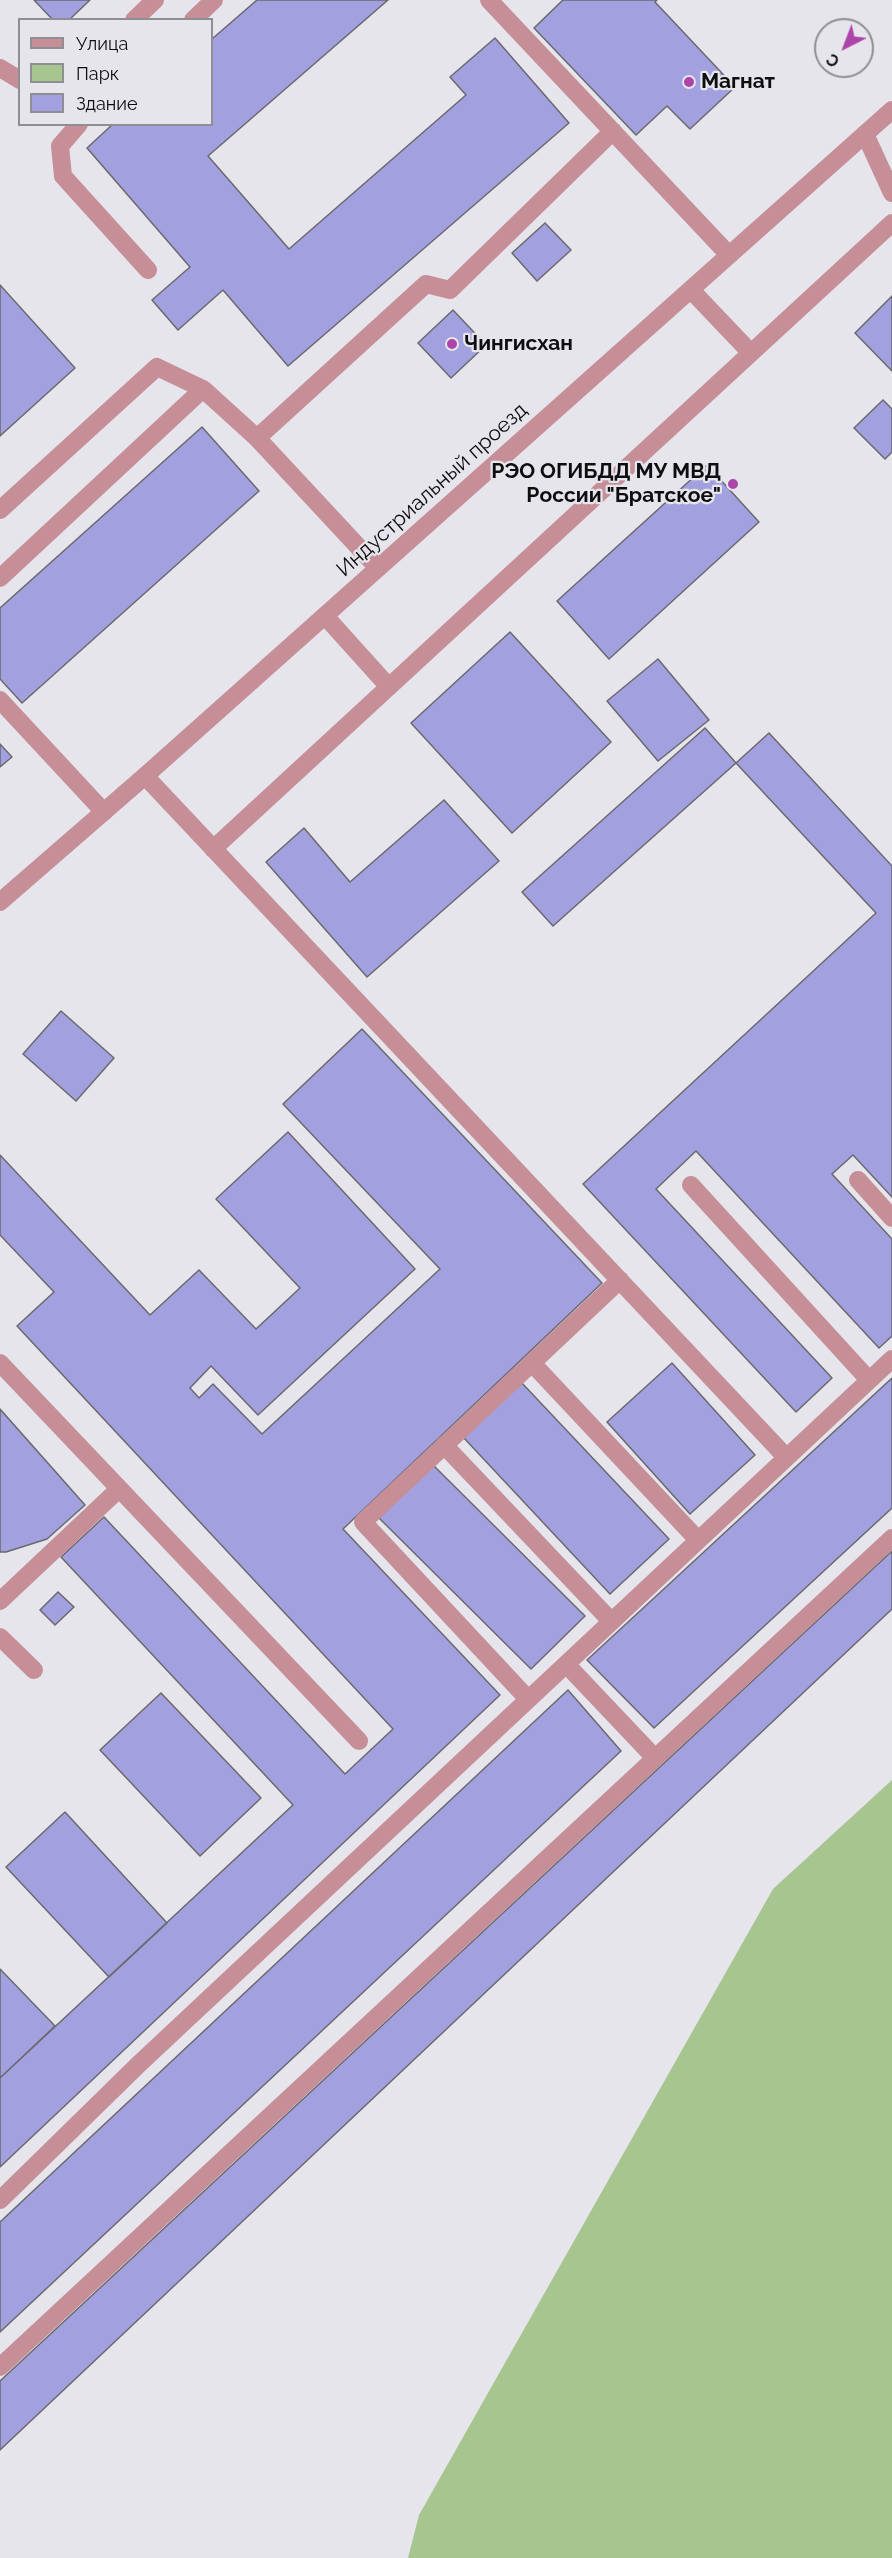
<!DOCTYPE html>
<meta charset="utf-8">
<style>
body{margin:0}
#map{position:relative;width:892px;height:2558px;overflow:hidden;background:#e5e5eb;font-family:Raleway,sans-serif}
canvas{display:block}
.legend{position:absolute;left:18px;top:18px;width:195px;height:108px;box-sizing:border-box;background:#e5e5eb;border:2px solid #8f8f93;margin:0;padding:8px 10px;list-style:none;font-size:18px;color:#0e0e10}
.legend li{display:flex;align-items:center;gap:12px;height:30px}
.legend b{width:30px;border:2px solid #8f8f93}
.north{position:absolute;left:814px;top:18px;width:60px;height:60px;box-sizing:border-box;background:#e5e5eb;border:2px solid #8f8f93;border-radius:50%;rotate:222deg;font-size:16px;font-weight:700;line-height:24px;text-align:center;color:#0e0e10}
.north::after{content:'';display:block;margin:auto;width:21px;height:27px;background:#ad45a9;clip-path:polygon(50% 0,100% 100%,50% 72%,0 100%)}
</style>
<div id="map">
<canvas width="892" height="2558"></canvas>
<ul class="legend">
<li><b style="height:8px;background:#c68f98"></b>Улица</li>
<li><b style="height:16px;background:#a7c58e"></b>Парк</li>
<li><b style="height:16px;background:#a3a0df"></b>Здание</li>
</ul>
<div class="north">С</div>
</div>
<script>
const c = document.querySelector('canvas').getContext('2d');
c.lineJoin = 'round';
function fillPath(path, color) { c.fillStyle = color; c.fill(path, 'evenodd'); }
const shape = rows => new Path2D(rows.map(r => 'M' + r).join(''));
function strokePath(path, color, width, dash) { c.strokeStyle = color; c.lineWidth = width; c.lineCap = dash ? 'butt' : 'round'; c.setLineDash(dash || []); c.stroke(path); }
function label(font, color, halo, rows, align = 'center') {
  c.font = font + ' Raleway,sans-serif'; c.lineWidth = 4.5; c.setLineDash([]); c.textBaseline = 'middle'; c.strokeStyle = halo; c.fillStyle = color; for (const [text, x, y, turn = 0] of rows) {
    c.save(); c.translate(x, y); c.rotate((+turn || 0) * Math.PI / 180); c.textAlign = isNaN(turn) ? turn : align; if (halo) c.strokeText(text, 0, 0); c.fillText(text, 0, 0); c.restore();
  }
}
const green = shape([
 [892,1780,892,2558,408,2558,419,2515,773,1889]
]);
const building = shape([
 [34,0,90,0,69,20,53,20,34,0],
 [257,0,388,0,208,156,289,249,466,95,450,77,495,38,569,123,288,366,223,290,178,330,152,300,190,267,87,148,113,124,212,124,212,39,257,0],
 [563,0,657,0,655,2,735,87,690,129,667,106,636,135,534,28,563,0],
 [545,223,571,250,537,281,512,253,545,223],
 [0,285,75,368,0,436,0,285],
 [892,296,892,371,855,333,892,296],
 [453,310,486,345,451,378,418,343,453,310],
 [883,400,892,409,892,452,885,459,854,428,883,400],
 [202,427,259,491,22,703,0,679,0,608,202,427],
 [707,465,759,522,609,659,557,601,707,465],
 [510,632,611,742,512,833,411,723,510,632],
 [658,659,709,720,658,761,607,701,658,659],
 [705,728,736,763,553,926,522,892,705,728],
 [769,733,892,866,892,1197,853,1155,832,1174,892,1239,892,1336,879,1348,696,1151,656,1189,832,1378,796,1412,583,1184,876,913,736,763,769,733],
 [0,744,12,757,0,767,0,744],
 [444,800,499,861,367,977,266,862,304,828,350,882,444,800],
 [61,1011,114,1058,76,1101,23,1054,61,1011],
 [362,1029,602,1283,343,1529,500,1695,0,2167,0,2078,293,1805,61,1557,104,1517,345,1774,393,1729,17,1326,54,1292,0,1235,0,1155,150,1315,199,1270,256,1329,300,1288,216,1199,288,1132,415,1269,258,1415,211,1366,190,1388,199,1398,213,1384,262,1434,440,1269,283,1104,362,1029],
 [672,1363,755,1455,690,1514,607,1422,672,1363],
 [892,1378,892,1508,654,1728,587,1660,892,1378],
 [521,1382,669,1539,610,1594,463,1437,521,1382],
 [0,1409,85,1505,47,1539,6,1552,0,1552,0,1409],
 [433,1465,585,1616,531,1669,379,1518,433,1465],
 [892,1551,892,1609,0,2450,0,2381,892,1551],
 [58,1592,74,1607,55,1625,40,1610,58,1592],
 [568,1690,621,1751,0,2332,0,2222,568,1690],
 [161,1693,261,1798,200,1856,100,1750,161,1693],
 [65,1812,167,1923,109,1977,6,1867,65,1812],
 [0,1969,55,2026,0,2078,0,1969]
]);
const service = shape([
 [489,0,729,255],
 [134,20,155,0],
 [193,20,214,0],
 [0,68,20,80],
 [79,124,60,146,63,176,148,270],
 [865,134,892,193],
 [691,290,751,353],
 [257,438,426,284,450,290,613,131],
 [0,510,157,367,203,389,257,438,378,568],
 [0,578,203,389],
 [325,616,389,687],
 [0,700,104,812],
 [145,776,786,1457],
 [213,849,892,223],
 [858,1180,892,1218],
 [691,1185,869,1380],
 [0,1363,359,1741],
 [532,1363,698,1540],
 [444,1445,611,1621],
 [0,1601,119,1489],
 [0,1637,34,1670],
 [566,1664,655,1758],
 [528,1699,363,1522,620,1280],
 [0,2200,139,2064,892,1359],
 [0,2367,892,1538]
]);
const tertiary = shape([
 [0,902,145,776,892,110]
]);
const markers = [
 [689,82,6,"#ad45a9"],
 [452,344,6,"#ad45a9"],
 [733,484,6,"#ad45a9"]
];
const poiNames = [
 ["Магнат",701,82],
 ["Чингисхан",464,344],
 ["РЭО ОГИБДД МУ МВД",721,472,"right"],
 ["России \"Братское\"",721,496,"right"]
];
const streetNames = [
 ["Индустриальный проезд",432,490,-42]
];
fillPath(green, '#a7c58e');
fillPath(building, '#a3a0df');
strokePath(building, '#69696e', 1.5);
strokePath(service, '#c68f98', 18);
strokePath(tertiary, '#c68f98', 18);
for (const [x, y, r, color] of markers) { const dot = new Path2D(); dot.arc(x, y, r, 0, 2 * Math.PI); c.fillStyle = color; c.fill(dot); strokePath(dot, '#e5e5eb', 2); }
label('bold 21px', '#0e0e10', '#e5e5eb', poiNames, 'left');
label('21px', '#0e0e10', '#e5e5eb', streetNames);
</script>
